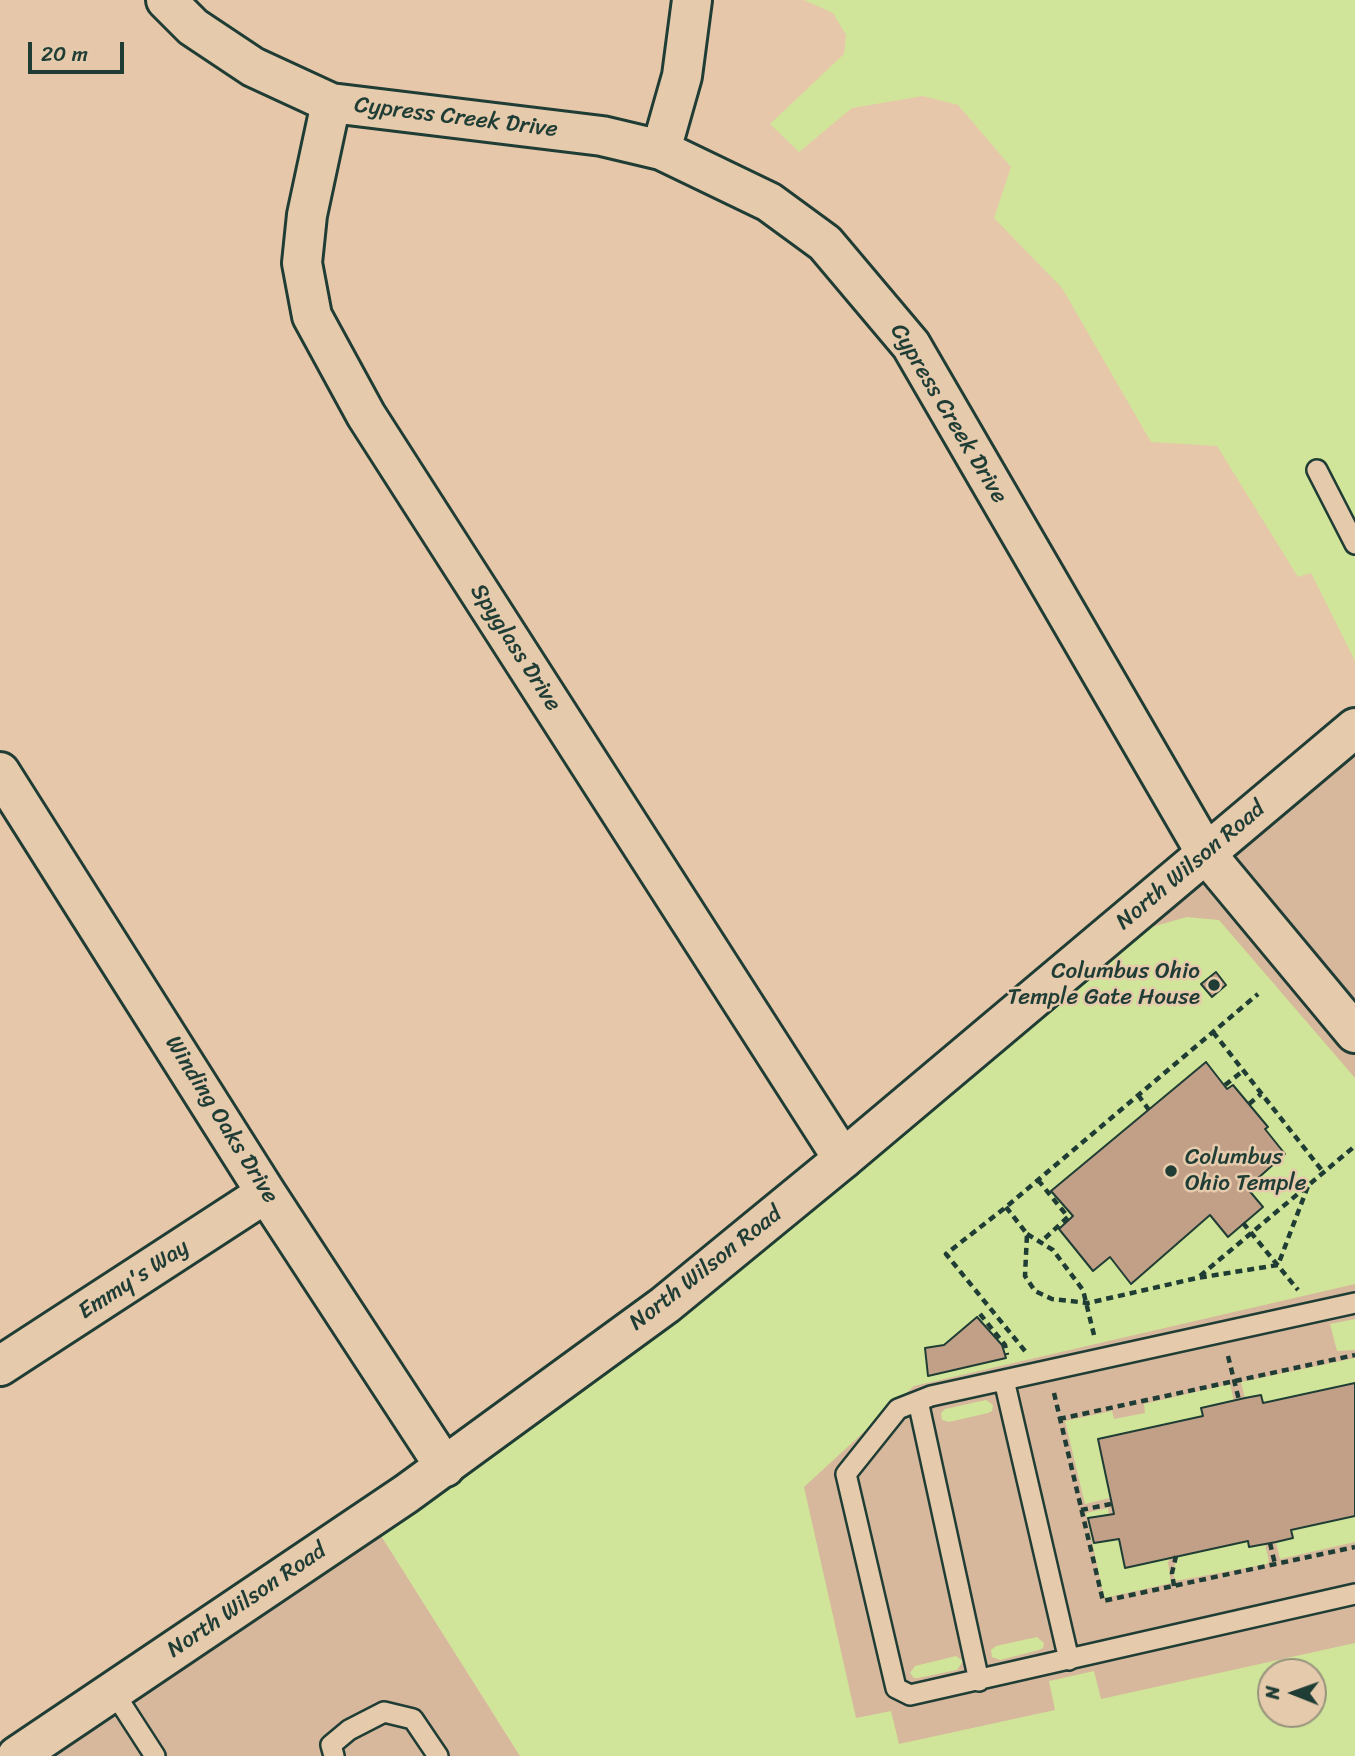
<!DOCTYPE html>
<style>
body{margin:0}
#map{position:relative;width:1355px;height:1756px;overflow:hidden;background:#e6c7a9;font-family:Sriracha,sans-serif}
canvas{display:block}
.north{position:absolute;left:1257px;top:1658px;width:70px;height:70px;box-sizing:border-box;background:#e5caac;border:2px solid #96927c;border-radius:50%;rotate:271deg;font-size:19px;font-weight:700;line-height:28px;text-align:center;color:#1f3d34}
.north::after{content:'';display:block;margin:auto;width:24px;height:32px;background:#1f3d34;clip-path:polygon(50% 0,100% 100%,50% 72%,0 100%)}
.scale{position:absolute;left:28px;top:42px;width:96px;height:32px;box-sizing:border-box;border:4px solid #1f3d34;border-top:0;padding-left:9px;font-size:21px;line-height:24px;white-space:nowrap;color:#1f3d34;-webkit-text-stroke:5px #e5caac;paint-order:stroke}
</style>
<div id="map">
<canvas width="1355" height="1756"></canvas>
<div class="north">N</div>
<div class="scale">20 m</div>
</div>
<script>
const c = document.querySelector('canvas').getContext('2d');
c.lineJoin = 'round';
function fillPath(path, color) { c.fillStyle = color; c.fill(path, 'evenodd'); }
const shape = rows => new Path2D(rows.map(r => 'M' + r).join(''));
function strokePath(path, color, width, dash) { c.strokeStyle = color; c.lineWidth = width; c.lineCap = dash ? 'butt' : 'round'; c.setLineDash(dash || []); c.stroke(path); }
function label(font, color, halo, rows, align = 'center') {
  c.font = font + ' Sriracha,sans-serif'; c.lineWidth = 5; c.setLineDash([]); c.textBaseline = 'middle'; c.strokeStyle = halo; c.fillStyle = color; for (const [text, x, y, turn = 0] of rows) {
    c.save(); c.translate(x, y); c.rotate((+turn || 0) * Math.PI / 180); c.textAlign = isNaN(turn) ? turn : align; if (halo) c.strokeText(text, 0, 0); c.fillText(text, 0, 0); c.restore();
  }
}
const built = shape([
 [1355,753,1355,1690,1313,1672,1271,1672,868,1756,677,1471,800,1216],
 [380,1534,520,1756,13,1756]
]);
const green = shape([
 [804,0,1355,0,1355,661,1311,573,1298,577,1217,446,1151,442,1062,288,994,218,1011,167,958,105,923,96,852,108,799,152,770,124,844,54,846,35,833,13],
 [1187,917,1219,920,1355,1078,1355,1284,914,1386,804,1487,856,1718,891,1711,899,1744,1055,1710,1049,1681,1094,1671,1101,1699,1355,1643,1355,1756,520,1756,380,1534,594,1383,1144,929],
 [1271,1672,1313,1672,1313,1714,1271,1714],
 [1355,1319,1355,1350,1337,1351,1330,1324],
 [1355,1358,1355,1383,1263,1403,1261,1395,1245,1398,1241,1382],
 [1230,1384,1234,1401,1202,1408,1203,1416,1098,1439,1110,1498,1085,1504,1065,1421,1112,1411,1114,1419,1145,1413,1144,1404],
 [986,1400,993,1405,992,1411,988,1413,949,1422,942,1420,941,1413,945,1409],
 [1108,1508,1109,1515,1089,1518,1094,1543,1119,1538,1172,1557,1168,1562,1171,1583,1104,1598,1086,1513],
 [1355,1516,1355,1542,1280,1559,1276,1542,1291,1530],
 [1248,1541,1249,1547,1265,1544,1269,1561,1267,1564,1175,1581,1173,1571,1178,1556],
 [1037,1637,1044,1643,1043,1648,1039,1650,1000,1660,992,1657,991,1650,996,1646],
 [956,1656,963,1661,957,1670,918,1678,914,1678,910,1673,915,1666]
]);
const building = shape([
 [1216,972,1226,985,1212,997,1201,984,1216,972],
 [1206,1062,1227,1089,1233,1085,1268,1127,1265,1129,1285,1154,1247,1188,1263,1207,1228,1237,1210,1215,1131,1284,1110,1257,1093,1271,1059,1229,1073,1216,1051,1191,1206,1062],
 [977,1317,1002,1345,1006,1358,928,1376,925,1348,944,1345,977,1317],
 [1355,1383,1355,1516,1291,1530,1293,1538,1276,1542,1249,1547,1248,1541,1125,1568,1119,1539,1094,1543,1088,1518,1114,1514,1098,1439,1203,1416,1201,1408,1245,1398,1261,1395,1263,1403,1355,1383]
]);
const path = shape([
 [1213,1032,1324,1173],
 [1225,1085,1243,1071],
 [1138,1095,1149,1110],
 [1249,1104,1261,1094],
 [1038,1180,1068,1217,1042,1241],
 [1006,1207,1027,1234,1025,1276,1035,1291,1052,1299,1088,1303,1197,1278,1278,1265,1308,1186],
 [1243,1223,1298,1290],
 [1027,1234,1053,1250,1083,1290,1094,1335],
 [1200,1276,1355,1146],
 [980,1314,1005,1345,1007,1355],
 [1025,1351,946,1254,1006,1207,1258,994],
 [1228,1356,1239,1400],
 [1054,1393,1103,1601,1355,1547],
 [1059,1419,1355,1355],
 [1081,1510,1111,1504],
 [1270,1543,1275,1564],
 [1174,1586,1172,1573,1176,1556]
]);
const service = shape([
 [1317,470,1355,544],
 [1355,1303,931,1396,898,1409,846,1474,896,1688,910,1695,1355,1594],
 [1004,1380,1069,1660],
 [918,1401,979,1681],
 [113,1691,155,1756],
 [334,1756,331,1745,349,1730,384,1712,413,1719,438,1756]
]);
const minor = shape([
 [166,0,193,27,253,67,331,103,602,136,661,150,769,202,825,243,911,345,1207,855,1355,1033],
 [331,103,307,215,302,263,312,316,366,415,843,1159],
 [661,150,682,76,692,0],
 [0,772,266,1193,445,1467],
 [0,1366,266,1193]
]);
const secondary = shape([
 [17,1756,406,1494,665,1305,843,1159,1355,728]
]);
const markers = [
 [1214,985,7,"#1f3d34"],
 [1171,1171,7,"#1f3d34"]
];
const streetNames = [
 ["Cypress Creek Drive",456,118,7],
 ["Cypress Creek Drive",948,414,59],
 ["Spyglass Drive",515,648,57],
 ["North Wilson Road",1191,866,-40],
 ["Winding Oaks Drive",221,1120,58],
 ["North Wilson Road",706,1269,-38],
 ["Emmy's Way",134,1280,-33],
 ["North Wilson Road",247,1601,-34]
];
const poiNames = [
 ["Columbus Ohio",1200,972],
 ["Temple Gate House",1200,998],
 ["Columbus",1185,1158,"left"],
 ["Ohio Temple",1185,1184,"left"]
];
fillPath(built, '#d7b89d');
fillPath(green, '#d0e599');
fillPath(building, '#c2a088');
strokePath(building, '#1f3d34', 2);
strokePath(service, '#1f3d34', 24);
strokePath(minor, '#1f3d34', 44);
strokePath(secondary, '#1f3d34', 44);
strokePath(path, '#1f3d34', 4.5, [7, 5]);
strokePath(service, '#e5caac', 19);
strokePath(minor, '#e5caac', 38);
strokePath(secondary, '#e5caac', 38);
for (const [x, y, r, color] of markers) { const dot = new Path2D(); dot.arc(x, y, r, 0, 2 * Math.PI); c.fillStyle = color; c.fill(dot); strokePath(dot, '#e5caac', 2.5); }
label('23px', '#1f3d34', '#e5caac', streetNames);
label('23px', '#1f3d34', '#e5caac', poiNames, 'right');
</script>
